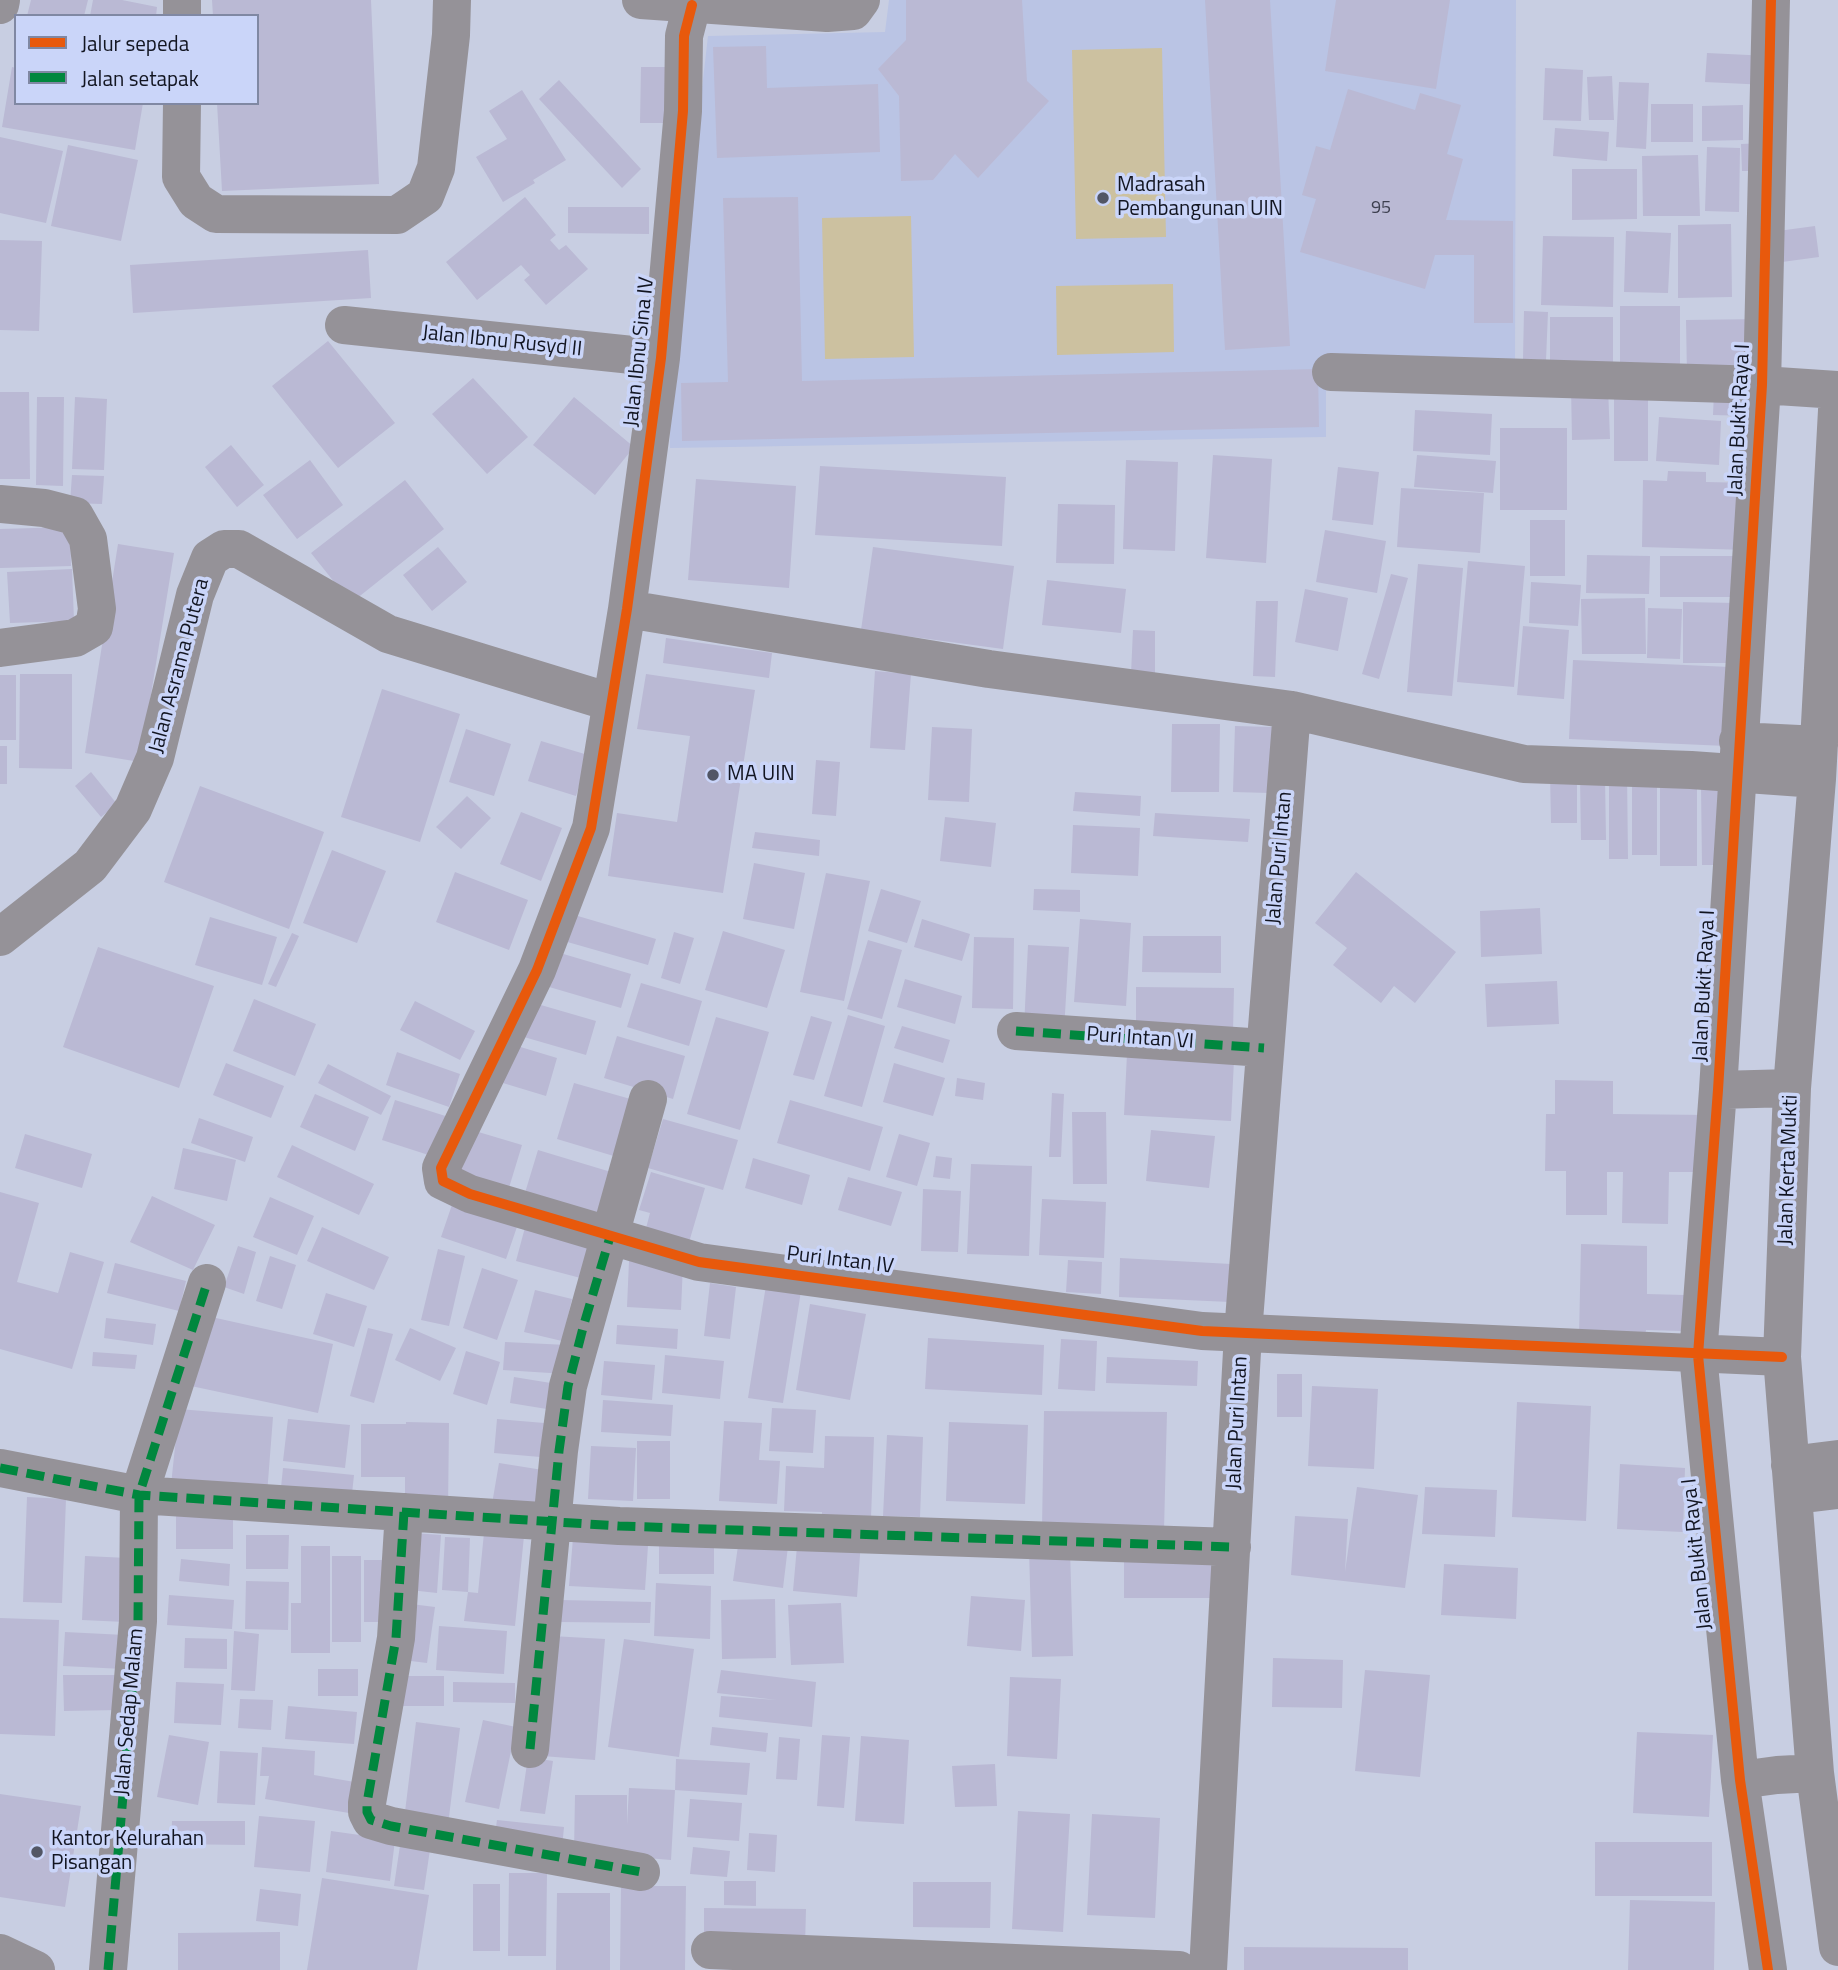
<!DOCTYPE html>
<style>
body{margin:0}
#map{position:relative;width:1838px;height:1970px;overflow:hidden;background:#c8cee2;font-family:"Titillium Web",sans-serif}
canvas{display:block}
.legend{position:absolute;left:14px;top:14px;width:245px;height:91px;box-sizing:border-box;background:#cad5f9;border:2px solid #8088a3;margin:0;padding:9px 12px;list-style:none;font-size:21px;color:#121521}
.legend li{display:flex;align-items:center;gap:14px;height:35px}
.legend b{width:35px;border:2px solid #8088a3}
</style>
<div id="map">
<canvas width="1838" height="1970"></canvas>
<ul class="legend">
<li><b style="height:9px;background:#e8590c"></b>Jalur sepeda</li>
<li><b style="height:9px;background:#00873e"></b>Jalan setapak</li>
</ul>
</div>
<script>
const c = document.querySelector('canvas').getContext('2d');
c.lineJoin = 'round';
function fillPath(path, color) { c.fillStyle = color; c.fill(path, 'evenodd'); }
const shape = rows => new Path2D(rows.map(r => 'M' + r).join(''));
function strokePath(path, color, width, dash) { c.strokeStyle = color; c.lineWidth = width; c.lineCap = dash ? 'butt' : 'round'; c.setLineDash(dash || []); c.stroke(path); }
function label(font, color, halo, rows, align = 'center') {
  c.font = font + ' "Titillium Web",sans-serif'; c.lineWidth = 7; c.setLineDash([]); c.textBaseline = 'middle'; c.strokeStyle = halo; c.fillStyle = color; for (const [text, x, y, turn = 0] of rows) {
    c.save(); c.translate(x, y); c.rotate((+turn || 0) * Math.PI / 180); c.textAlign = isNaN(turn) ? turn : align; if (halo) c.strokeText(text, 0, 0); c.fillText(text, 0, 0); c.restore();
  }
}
const built = shape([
 [889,0,1516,0,1515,363,1326,360,1326,437,670,448,669,376,708,36,885,32]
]);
const green = shape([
 [1162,48,1166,237,1076,239,1072,50],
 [911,216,914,357,825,359,822,218],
 [1173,284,1174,352,1057,355,1056,286]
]);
const building = shape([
 [31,0,88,0,84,16,27,16],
 [93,0,122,0,157,7,156,16,90,16],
 [212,0,371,0,379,184,222,191,217,103,257,103,257,16,213,16],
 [906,0,1022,0,1027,81,1049,101,978,178,955,154,933,180,901,181,899,96,878,69,906,40],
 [1205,0,1270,0,1290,346,1225,350],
 [1336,0,1450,0,1436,89,1325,71],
 [766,46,767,88,878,84,880,152,717,158,713,47],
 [1707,53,1769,56,1767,85,1705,82],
 [12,67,16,68,16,103,143,103,135,150,2,127],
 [641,67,675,67,675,123,640,123],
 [1545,68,1583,70,1581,121,1543,120],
 [1612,76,1614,120,1589,120,1587,77],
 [559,80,641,169,622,188,539,99],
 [1619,82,1649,83,1646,149,1616,147],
 [1348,89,1415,110,1420,93,1461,105,1447,154,1463,159,1446,220,1513,221,1513,323,1474,323,1474,255,1435,255,1425,289,1300,252,1316,199,1302,195,1316,146,1330,150],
 [522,90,566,160,533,180,535,183,503,202,476,157,507,139,489,111],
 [1651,104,1693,104,1693,142,1651,142],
 [1743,105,1743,140,1702,141,1702,106],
 [1555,128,1609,132,1607,161,1553,156],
 [0,137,63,151,46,223,0,213],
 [1765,143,1765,171,1742,171,1741,144],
 [68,145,138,160,121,241,51,226],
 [1707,147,1740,148,1739,212,1705,211],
 [1698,155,1700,216,1643,216,1642,156],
 [1572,169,1637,169,1637,219,1572,220],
 [525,197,556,235,550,240,559,250,566,245,588,269,546,305,524,280,530,275,521,265,477,300,446,262],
 [798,197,802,381,1318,369,1319,427,682,441,681,383,728,382,723,198],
 [568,207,649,207,649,234,568,233],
 [1731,224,1732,297,1678,298,1678,225],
 [1815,226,1819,257,1782,262,1778,231],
 [1626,231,1671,233,1668,293,1624,292],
 [1543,236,1614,237,1613,307,1541,305],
 [0,240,42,241,39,331,0,330],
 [368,250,371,298,133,313,130,265],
 [1620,306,1680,306,1680,371,1620,371],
 [1524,311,1548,312,1546,360,1523,359],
 [1550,317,1613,317,1613,365,1550,365],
 [1760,319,1761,373,1687,375,1686,320],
 [328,341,395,423,338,468,272,386],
 [473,378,528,437,487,474,432,414],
 [1571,387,1608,387,1610,439,1572,440],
 [0,392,29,392,30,479,0,479],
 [1614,392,1648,392,1648,461,1614,461],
 [1714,392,1751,394,1750,416,1713,415],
 [37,397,64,397,63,486,36,485],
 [75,397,107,399,104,470,72,469],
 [574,397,634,447,595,495,533,445],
 [1415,410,1492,414,1490,455,1413,451],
 [1659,417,1721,421,1719,465,1656,461],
 [1500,428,1567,428,1567,510,1500,510],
 [231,445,264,485,237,507,205,467],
 [1213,455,1272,459,1266,563,1206,558],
 [1417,455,1496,461,1493,493,1414,487],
 [310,460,343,505,297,539,263,495],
 [1126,460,1178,462,1175,551,1123,549],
 [820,466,1006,477,1002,546,815,535],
 [1338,467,1379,472,1373,525,1332,520],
 [1668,471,1706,472,1706,482,1750,483,1748,550,1642,547,1643,480,1667,481],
 [72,475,104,476,102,504,70,503],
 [696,479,796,486,789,588,688,580],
 [405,480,444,529,351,603,311,553],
 [1401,488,1484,493,1480,553,1397,547],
 [1058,504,1115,505,1114,564,1056,563],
 [1530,520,1565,520,1565,576,1530,576],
 [70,527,71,566,0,568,0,529],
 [1325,530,1386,541,1377,593,1316,582],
 [118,544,174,553,140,762,85,753],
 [438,547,467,582,432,611,403,575],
 [873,547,1014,566,1003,649,861,630],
 [1587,555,1650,556,1649,594,1586,593],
 [1660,556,1746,556,1746,597,1660,597],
 [1468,561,1525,566,1514,687,1457,682],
 [1418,564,1463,568,1452,696,1407,692],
 [72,569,74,621,10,623,7,572],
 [1391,574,1408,578,1379,679,1362,674],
 [1047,580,1126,589,1121,633,1042,625],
 [1531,582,1581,585,1578,626,1529,623],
 [1305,589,1348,598,1338,651,1295,642],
 [1645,598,1646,654,1582,654,1581,599],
 [1256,601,1278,601,1275,677,1253,676],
 [1683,602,1735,603,1734,663,1683,663],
 [1648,608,1682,609,1680,659,1647,658],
 [1523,626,1569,630,1564,699,1517,695],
 [1133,630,1155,631,1155,674,1131,674],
 [666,638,772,653,769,678,663,663],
 [1573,660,1730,667,1726,746,1569,739],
 [875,671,911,674,905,750,870,748],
 [20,674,72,674,72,769,19,768],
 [646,674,755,690,723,893,608,876,617,813,677,822,690,736,637,729],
 [0,675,16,675,16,740,0,740],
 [382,689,460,714,420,842,341,817],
 [1172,724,1220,724,1219,792,1171,792],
 [1235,726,1272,727,1270,793,1233,792],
 [932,727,972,729,969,802,928,800],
 [466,729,511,744,494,796,449,782],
 [541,741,588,755,576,796,528,781],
 [0,746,7,746,7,784,0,784],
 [816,760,840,762,836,816,812,814],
 [1577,771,1577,823,1551,823,1550,772],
 [91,772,117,804,101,817,75,786],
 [1609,772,1627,772,1628,859,1609,859],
 [1632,776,1657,776,1657,855,1632,855],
 [1580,777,1605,777,1606,840,1581,840],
 [1660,782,1697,782,1697,866,1660,866],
 [1727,785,1728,865,1702,865,1701,786],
 [200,786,324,832,289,929,164,882],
 [1075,792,1141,796,1140,816,1073,811],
 [467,796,491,818,461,849,436,827],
 [521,812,562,828,541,881,500,864],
 [1155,813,1250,819,1248,842,1153,836],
 [945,817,996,823,991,867,940,861],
 [1073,825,1140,828,1138,876,1071,873],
 [755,832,820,840,819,856,752,848],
 [332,850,386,871,357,943,303,923],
 [754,863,805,873,794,929,743,919],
 [455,872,528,900,509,950,436,922],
 [1356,872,1456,952,1415,1003,1394,986,1381,1003,1333,965,1347,948,1315,923],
 [826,873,870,881,844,1001,800,992],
 [881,889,921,901,907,943,868,931],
 [1034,889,1080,890,1080,912,1033,910],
 [1540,908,1542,954,1481,957,1480,911],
 [571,914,656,939,648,965,564,941],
 [210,917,277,937,262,985,195,965],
 [922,919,970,934,962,961,914,947],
 [1080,919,1131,923,1126,1006,1074,1002],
 [723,931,785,950,767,1008,705,990],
 [674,932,694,938,680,984,661,978],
 [292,933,299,936,276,987,268,984],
 [1143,936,1221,936,1221,973,1142,972],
 [974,937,1014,938,1013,1009,972,1008],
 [868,940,902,950,882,1019,847,1009],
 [1028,945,1069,947,1064,1030,1024,1027],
 [98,947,214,986,179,1088,63,1047],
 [550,950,631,974,621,1008,539,984],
 [905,979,962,996,955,1024,897,1007],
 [1557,981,1559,1024,1487,1027,1485,984],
 [641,983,702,1001,689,1046,627,1027],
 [1136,987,1234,988,1233,1032,1136,1032],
 [254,999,316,1024,295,1076,233,1051],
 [415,1001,475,1031,460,1060,400,1030],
 [534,1003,596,1021,586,1055,524,1037],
 [848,1015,885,1026,862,1107,824,1096],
 [811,1016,832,1022,814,1080,793,1075],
 [716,1017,769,1032,740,1130,687,1114],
 [902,1026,950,1040,943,1063,894,1048],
 [617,1036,685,1056,673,1099,604,1078],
 [504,1042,557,1058,546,1096,493,1080],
 [397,1052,460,1074,449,1107,386,1085],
 [1127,1054,1234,1060,1231,1121,1124,1115],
 [226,1063,284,1086,271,1118,213,1095],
 [894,1063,945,1078,933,1116,883,1102],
 [328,1064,391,1096,381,1115,318,1083],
 [957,1078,985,1083,983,1100,955,1096],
 [1555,1080,1613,1081,1613,1114,1709,1115,1709,1172,1669,1172,1668,1224,1622,1223,1623,1172,1607,1172,1607,1215,1566,1215,1566,1171,1545,1171,1546,1114,1555,1114],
 [574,1083,634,1100,617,1157,557,1139],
 [1052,1093,1064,1094,1061,1157,1049,1157],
 [315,1094,369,1117,355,1151,300,1127],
 [395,1100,458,1120,444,1160,382,1140],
 [790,1100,883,1127,870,1171,777,1143],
 [1072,1112,1106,1112,1107,1184,1073,1184],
 [199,1118,253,1137,245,1162,191,1143],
 [663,1119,738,1140,723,1190,648,1168],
 [465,1128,522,1145,508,1191,451,1175],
 [1151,1130,1215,1136,1209,1188,1146,1181],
 [25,1134,92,1154,82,1188,15,1168],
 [899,1134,930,1143,917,1186,886,1177],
 [292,1145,374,1184,359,1215,277,1177],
 [183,1148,236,1160,227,1201,174,1189],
 [538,1150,611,1172,595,1227,521,1206],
 [936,1156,952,1158,950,1179,933,1177],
 [753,1158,810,1175,802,1205,745,1188],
 [971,1164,1032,1166,1029,1256,967,1254],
 [651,1172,705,1188,687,1249,644,1236,650,1213,639,1210],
 [848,1177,902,1192,891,1226,838,1210],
 [923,1189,961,1191,958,1252,921,1251],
 [0,1192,39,1203,17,1282,58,1293,70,1252,104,1262,72,1369,0,1349],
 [152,1196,215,1225,193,1270,130,1242],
 [455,1196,520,1218,506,1259,441,1237],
 [270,1197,314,1216,297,1255,253,1237],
 [1042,1199,1106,1202,1104,1258,1039,1255],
 [527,1220,603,1241,592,1281,516,1261],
 [322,1227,389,1257,374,1290,307,1261],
 [1581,1244,1647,1246,1647,1294,1684,1295,1683,1331,1646,1330,1645,1338,1579,1337],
 [238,1246,256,1252,244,1294,224,1287],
 [438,1249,465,1256,449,1326,421,1320],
 [270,1256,296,1265,282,1309,256,1301],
 [1120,1258,1231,1264,1230,1302,1119,1297],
 [1068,1260,1102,1262,1101,1294,1066,1292],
 [629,1261,683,1264,681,1310,627,1307],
 [115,1263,186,1281,179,1311,107,1293],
 [482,1268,518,1280,497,1340,463,1328],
 [767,1279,802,1285,783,1403,748,1398],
 [710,1283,736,1287,730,1339,704,1336],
 [535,1290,572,1299,562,1341,524,1332],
 [326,1293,367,1306,354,1347,313,1334],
 [810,1304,866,1314,850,1400,796,1390],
 [207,1316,333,1344,318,1413,191,1386],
 [106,1318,156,1324,153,1345,104,1338],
 [617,1325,678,1329,677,1349,616,1344],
 [368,1328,393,1334,374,1403,350,1396],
 [410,1328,456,1348,440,1381,395,1360],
 [928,1338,1044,1345,1042,1395,925,1389],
 [1061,1339,1097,1341,1095,1391,1058,1389],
 [505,1342,567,1345,566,1374,503,1370],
 [466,1351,500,1362,487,1405,453,1394],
 [93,1352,137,1355,135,1369,92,1366],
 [665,1355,724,1361,720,1399,662,1393],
 [1107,1357,1198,1361,1197,1386,1106,1383],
 [604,1361,655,1365,652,1400,601,1395],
 [1277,1374,1302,1374,1302,1417,1277,1417],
 [514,1377,563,1385,559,1411,510,1403],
 [1312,1386,1378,1389,1374,1469,1308,1466],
 [603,1400,673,1405,671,1436,601,1432],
 [1517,1402,1591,1406,1586,1521,1512,1517],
 [772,1408,816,1410,813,1453,769,1451],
 [179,1409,273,1417,267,1494,171,1485],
 [1044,1411,1167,1412,1164,1530,1042,1528],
 [288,1419,350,1425,345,1468,283,1461],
 [497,1419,556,1424,552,1458,494,1453],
 [724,1421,762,1423,759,1460,780,1461,777,1504,719,1501],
 [406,1422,449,1423,448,1509,405,1509,405,1477,361,1477,361,1424,406,1424],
 [949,1422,1028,1425,1025,1504,946,1501],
 [887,1435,923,1437,920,1517,883,1516],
 [825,1436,874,1437,871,1518,822,1516,822,1512,784,1511,786,1466,824,1468],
 [637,1441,670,1441,670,1499,637,1499],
 [591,1446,636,1448,633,1501,588,1499],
 [499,1463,549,1471,543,1511,492,1504],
 [1620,1464,1685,1468,1683,1532,1617,1529],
 [283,1468,354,1475,351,1503,280,1497],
 [1357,1487,1418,1495,1405,1588,1291,1575,1295,1516,1348,1519,1345,1572],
 [1425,1487,1497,1490,1495,1537,1422,1534],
 [27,1497,66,1499,62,1603,23,1602],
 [176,1513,233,1513,233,1549,176,1549],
 [485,1523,525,1526,515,1626,464,1621,468,1592,478,1593],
 [574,1526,649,1531,645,1590,569,1586],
 [740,1532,789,1538,783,1588,733,1581],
 [413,1533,441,1535,437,1593,410,1590],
 [659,1533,714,1533,714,1574,659,1574],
 [246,1535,289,1535,288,1569,246,1569],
 [798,1535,861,1541,857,1597,793,1591],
 [445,1537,470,1538,468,1592,442,1590],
 [301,1546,330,1546,330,1653,291,1653,291,1603,301,1603],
 [1029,1549,1070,1549,1073,1656,1032,1657],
 [1124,1549,1212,1549,1212,1598,1124,1598],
 [85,1556,128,1558,125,1622,82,1620],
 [332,1556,361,1556,361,1642,332,1642],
 [181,1559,230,1564,229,1586,179,1581],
 [364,1560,394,1560,394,1622,364,1622],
 [1444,1564,1518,1568,1516,1619,1441,1615],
 [246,1581,289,1582,288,1630,245,1629],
 [656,1583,711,1586,710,1639,654,1636],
 [169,1595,234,1600,232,1629,167,1625],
 [971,1596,1025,1600,1021,1651,967,1646],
 [775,1599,776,1658,722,1659,721,1600],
 [560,1600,651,1602,650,1623,560,1622],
 [841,1603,844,1663,791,1665,788,1605],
 [411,1604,435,1607,427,1663,403,1660],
 [0,1618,59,1620,55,1736,0,1734],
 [439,1626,507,1631,504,1674,436,1670],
 [234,1631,259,1634,255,1691,231,1690],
 [65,1632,125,1635,123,1669,63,1666],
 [552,1636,605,1639,595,1760,542,1756],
 [185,1638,227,1639,227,1669,184,1668],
 [624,1639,694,1649,679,1757,608,1747],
 [1273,1658,1343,1660,1342,1708,1272,1707],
 [318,1669,358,1669,358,1696,318,1696],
 [721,1670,816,1682,812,1727,719,1717,721,1696,777,1700,717,1693],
 [1365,1670,1430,1675,1420,1777,1355,1771],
 [63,1675,118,1675,118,1710,64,1711],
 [395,1676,444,1676,444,1706,395,1706],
 [1010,1677,1061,1679,1057,1759,1007,1756],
 [176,1682,224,1684,221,1725,174,1723],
 [453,1682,515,1683,515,1703,453,1702],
 [240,1699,273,1700,271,1730,238,1728],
 [288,1706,357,1712,354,1744,285,1739],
 [483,1720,516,1727,499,1809,465,1802],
 [416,1722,460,1728,448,1825,404,1820],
 [712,1727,768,1733,766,1752,710,1745],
 [1637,1732,1713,1735,1709,1817,1633,1813],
 [169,1735,209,1742,198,1805,157,1797],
 [822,1735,850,1737,844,1808,817,1806],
 [861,1736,909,1740,904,1824,855,1821],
 [779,1737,800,1739,797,1780,776,1779],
 [262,1747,315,1751,314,1775,366,1784,361,1815,265,1799,269,1776,260,1776],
 [220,1751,258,1753,255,1805,217,1803],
 [528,1757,553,1761,545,1814,520,1811],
 [676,1759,750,1763,747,1795,675,1790],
 [995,1764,997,1806,955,1807,952,1766],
 [629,1788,675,1790,671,1860,574,1852,575,1795,627,1795,627,1825],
 [0,1794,81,1806,65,1907,0,1897],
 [690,1799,742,1803,739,1841,687,1837],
 [1018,1811,1070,1814,1063,1932,1012,1929],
 [1092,1814,1160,1818,1155,1918,1087,1915],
 [259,1816,315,1821,310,1872,254,1867],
 [497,1820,564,1827,562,1848,494,1841],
 [172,1821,245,1821,245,1845,171,1844],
 [331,1831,395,1840,390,1881,326,1872],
 [402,1832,432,1836,424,1890,394,1886],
 [749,1833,777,1835,775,1872,747,1870],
 [1595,1842,1712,1842,1712,1896,1595,1896],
 [693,1847,730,1851,727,1877,690,1874],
 [509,1873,547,1873,546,1956,508,1956],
 [322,1878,429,1895,417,1970,307,1970],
 [724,1881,756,1881,756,1906,724,1905],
 [913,1882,991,1882,990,1928,913,1927],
 [473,1884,500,1884,500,1951,473,1951],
 [621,1886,686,1886,685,1970,620,1970],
 [260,1889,301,1894,298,1926,256,1921],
 [557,1893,610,1893,610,1970,556,1970],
 [1630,1900,1715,1902,1714,1970,1628,1970],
 [704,1908,806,1909,805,1946,704,1945],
 [280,1932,280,1970,178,1970,178,1933],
 [1244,1947,1408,1948,1408,1970,1244,1970]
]);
const minor = shape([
 [182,0,182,16],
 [641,0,827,13,853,11,861,0],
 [696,0,692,5,684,36,683,111,661,358,627,609,591,828,537,970,441,1168,443,1181,470,1194,699,1262,1202,1331,1782,1357],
 [0,5,1,0],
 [182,103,181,177,196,201,216,214,397,215,425,196,436,168,451,35,452,0],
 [344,325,661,358],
 [1331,372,1762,385,1838,390],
 [1838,392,1817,779,1792,1088,1782,1357,1815,1773,1838,1947],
 [0,504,44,508,75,516,88,539,97,609,94,627,75,638,0,648],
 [627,609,989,669,1292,710,1524,764,1691,770,1817,779],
 [1738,741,1819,745],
 [0,937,90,866,133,809,155,758,195,595,210,558,224,549,239,549,388,634,610,702],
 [1016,1031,1264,1048],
 [1718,1090,1792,1088],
 [1790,1465,1838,1459],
 [0,1468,139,1495,619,1526,1232,1547],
 [1794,1495,1838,1490],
 [404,1512,396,1638,367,1803,367,1812,371,1820,391,1826,641,1872],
 [530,1749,559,1451,568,1386,648,1099],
 [1740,1780,1777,1775,1815,1773],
 [710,1950,1179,1970],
 [0,1953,36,1970],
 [108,1970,138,1621,139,1495,207,1283],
 [1208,1970,1243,1333,1292,710],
 [1768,1970,1740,1780,1698,1355,1718,1090,1762,385,1771,0]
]);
const quiet = shape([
 [1016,1031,1264,1048],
 [0,1468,139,1495,619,1526,1232,1547],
 [404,1512,396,1638,367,1803,367,1812,371,1820,391,1826,641,1872],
 [530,1749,559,1451,568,1386,584,1324,610,1237],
 [108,1970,138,1621,139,1495,207,1283]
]);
const cycleway = shape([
 [692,5,684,36,683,111,661,358,627,609,591,828,537,970,441,1168,443,1181,470,1194,699,1262,1202,1331,1782,1357],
 [1768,1970,1740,1780,1698,1355,1718,1090,1762,385,1771,0]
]);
const markers = [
 [1103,198,7,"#525665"],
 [713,775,7,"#525665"],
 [37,1852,7,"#525665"]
];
const numberNames = [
 ["95",1381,209]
];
const poiNames = [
 ["Madrasah",1117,186],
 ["Pembangunan UIN",1117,210],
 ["MA UIN",727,775],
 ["Kantor Kelurahan",51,1840],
 ["Pisangan",51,1864]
];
const streetNames = [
 ["Jalan Ibnu Rusyd II",502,342,6],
 ["Jalan Ibnu Sina IV",640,352,-84],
 ["Jalan Bukit Raya I",1740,420,-87],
 ["Jalan Asrama Putera",180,666,-75],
 ["Jalan Puri Intan",1280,858,-85],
 ["Jalan Bukit Raya I",1705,986,-87],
 ["Puri Intan VI",1140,1039,4],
 ["Jalan Kerta Mukti",1789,1170,-88],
 ["Puri Intan IV",840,1261,7],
 ["Jalan Puri Intan",1238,1423,-87],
 ["Jalan Bukit Raya I",1698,1554,-96],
 ["Jalan Sedap Malam",130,1712,-85]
];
fillPath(built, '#bac4e4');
fillPath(green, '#ccc1a0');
fillPath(building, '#bab9d4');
strokePath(minor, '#959298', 38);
strokePath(quiet, '#00873e', 9, [18, 9]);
strokePath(cycleway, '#e8590c', 10);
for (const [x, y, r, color] of markers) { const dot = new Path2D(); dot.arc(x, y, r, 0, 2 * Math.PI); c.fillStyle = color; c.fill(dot); strokePath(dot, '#cad5f9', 2.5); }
label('18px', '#3d3f4f', null, numberNames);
label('21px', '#121521', '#cad5f9', poiNames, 'left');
label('21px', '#121521', '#cad5f9', streetNames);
</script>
